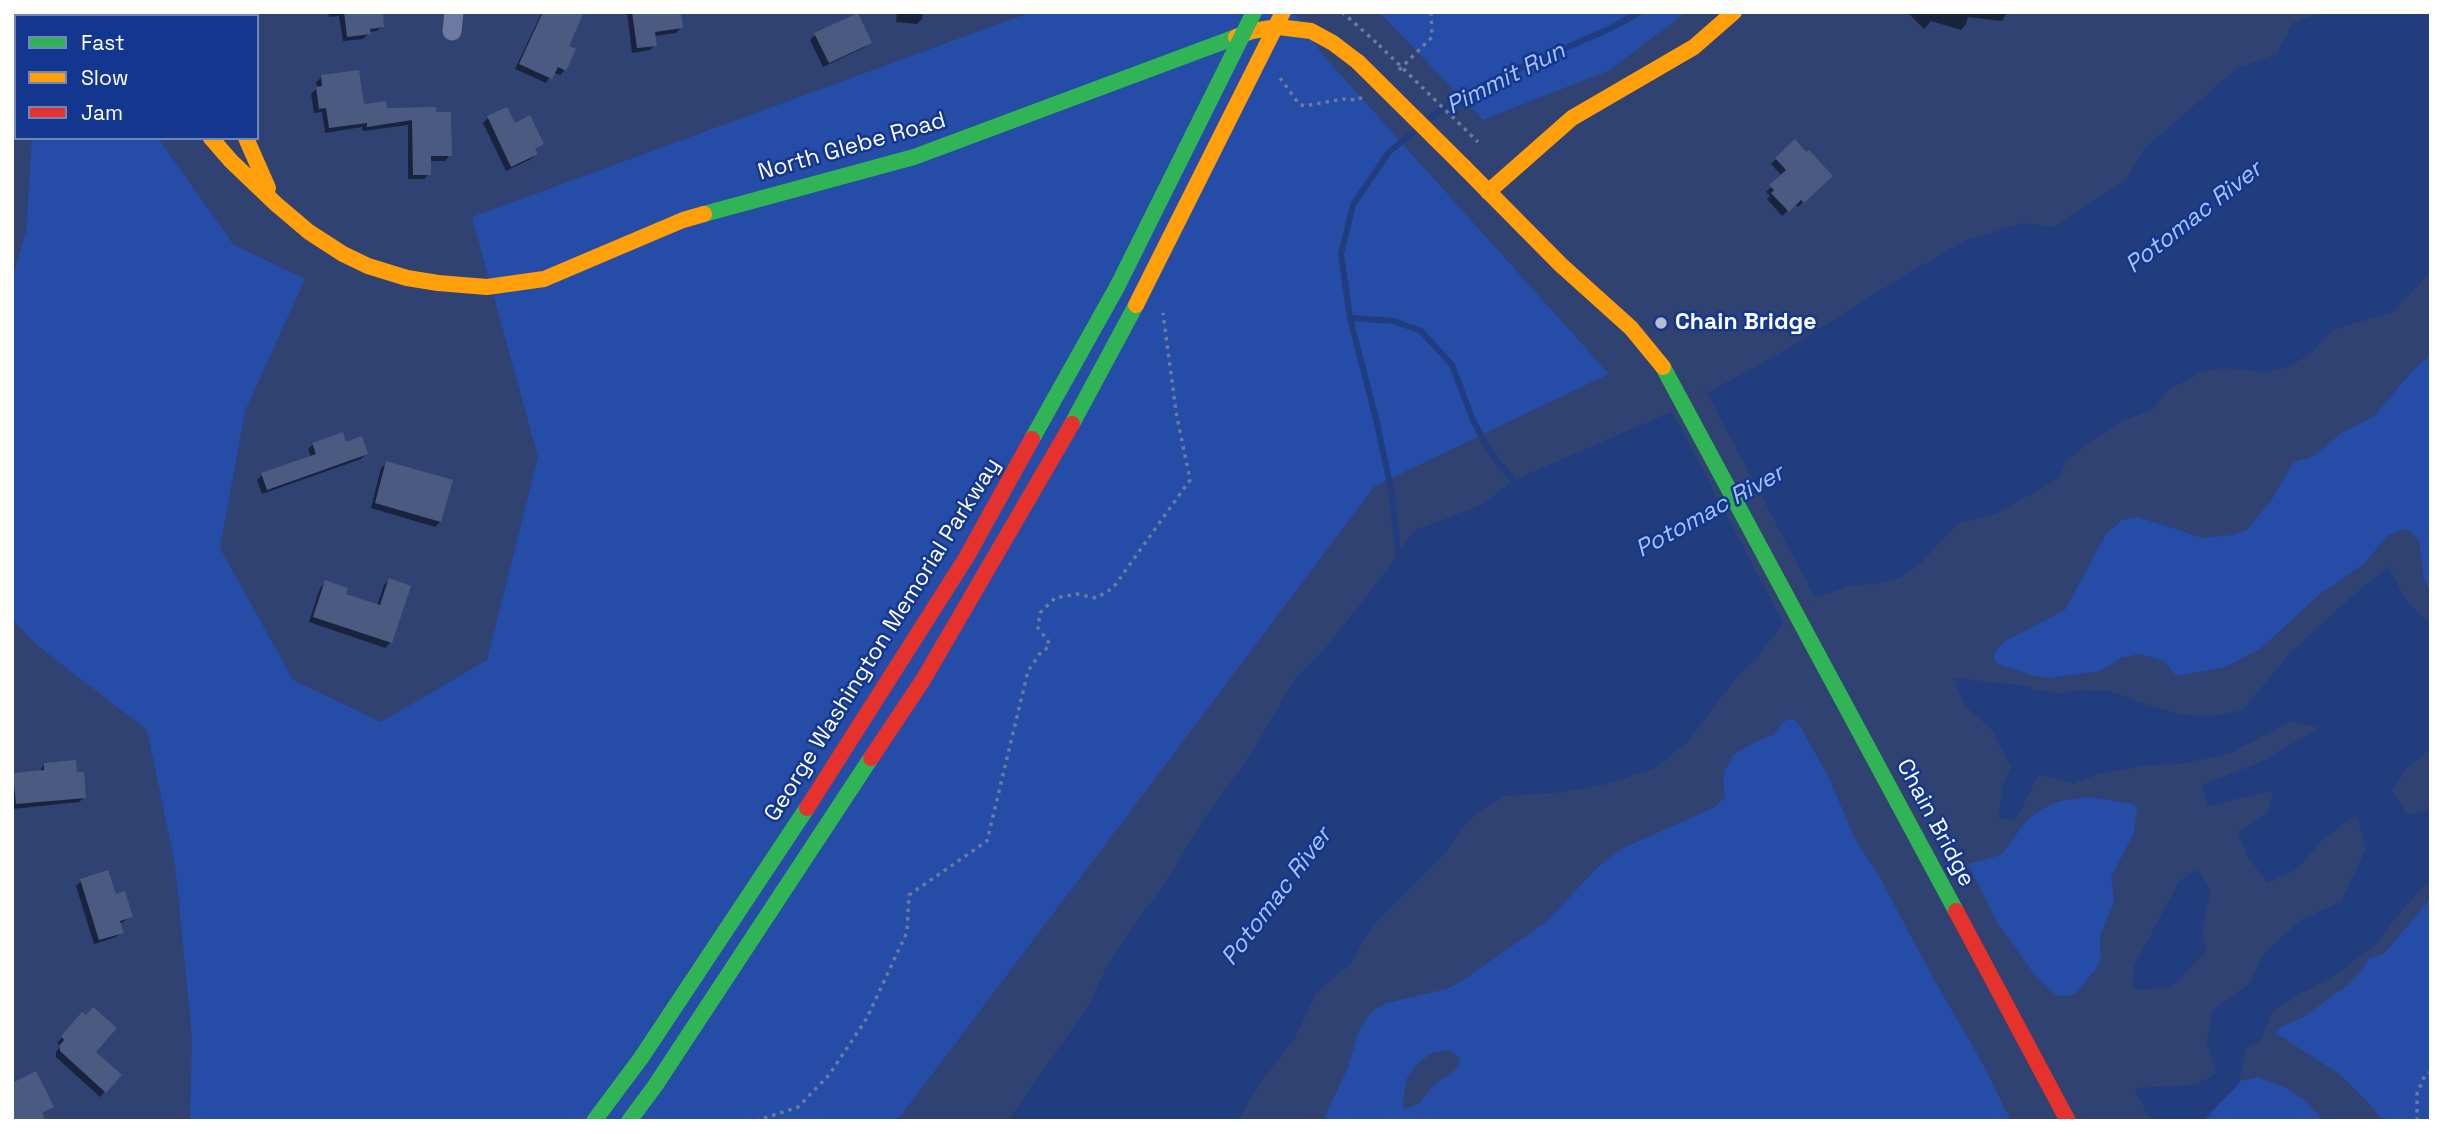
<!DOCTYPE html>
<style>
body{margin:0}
#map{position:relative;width:2443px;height:1133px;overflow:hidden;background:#2f4272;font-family:"Space Grotesk",sans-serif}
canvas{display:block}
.frame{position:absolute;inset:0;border:14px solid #fff;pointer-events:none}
.legend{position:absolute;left:14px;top:14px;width:245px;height:126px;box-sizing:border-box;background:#13368e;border:2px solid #7186bb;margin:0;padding:9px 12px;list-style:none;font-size:21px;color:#fff}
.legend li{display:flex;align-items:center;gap:14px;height:35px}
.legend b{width:35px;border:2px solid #7186bb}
</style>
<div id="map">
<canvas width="2443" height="1133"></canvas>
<div class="frame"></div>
<ul class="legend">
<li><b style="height:9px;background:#30b455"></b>Fast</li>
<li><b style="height:9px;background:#ff9f0a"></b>Slow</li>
<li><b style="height:9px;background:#e5322d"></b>Jam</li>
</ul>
</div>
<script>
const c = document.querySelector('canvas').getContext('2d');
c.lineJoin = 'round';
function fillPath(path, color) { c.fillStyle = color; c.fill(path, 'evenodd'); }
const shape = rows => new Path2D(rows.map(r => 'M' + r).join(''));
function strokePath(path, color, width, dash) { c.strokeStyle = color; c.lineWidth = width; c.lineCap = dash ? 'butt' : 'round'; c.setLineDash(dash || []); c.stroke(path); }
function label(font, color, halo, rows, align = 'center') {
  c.font = font + ' "Space Grotesk",sans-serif'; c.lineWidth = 5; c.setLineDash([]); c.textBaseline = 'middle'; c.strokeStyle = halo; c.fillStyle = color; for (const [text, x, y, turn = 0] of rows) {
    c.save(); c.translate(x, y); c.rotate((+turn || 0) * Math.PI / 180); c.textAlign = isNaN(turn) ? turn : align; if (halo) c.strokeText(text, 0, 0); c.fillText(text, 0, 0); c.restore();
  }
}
const green = shape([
 [18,12,86,12,88,16,19,16],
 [1031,12,1294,12,1322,54,1609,374,1375,486,897,1121,190,1121,192,1036,175,864,147,730,38,646,12,619,12,278,26,232,32,138,158,138,233,244,305,279,245,411,220,548,293,680,381,722,487,660,538,457,472,217],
 [1379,12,1686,12,1610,70,1483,120],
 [2431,355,2431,592,2424,579,2419,540,2410,531,2404,529,2387,536,2365,563,2320,594,2260,649,2225,667,2176,676,2164,661,2140,654,2121,658,2100,671,2049,678,2035,676,1996,663,1994,659,1995,653,2005,641,2065,610,2106,534,2122,520,2137,517,2144,519,2203,538,2232,535,2247,530,2274,496,2294,462,2314,456,2340,434,2374,416,2417,366],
 [1790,719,1794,719,1800,726,1829,778,1856,841,1878,874,1932,976,1984,1066,2011,1121,1323,1121,1348,1067,1359,1031,1371,1012,1386,1003,1447,989,1459,983,1546,922,1598,867,1621,849,1715,807,1725,797,1723,779,1725,770,1733,755,1754,742,1773,735,1783,722],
 [1450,1050,1459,1058,1459,1064,1455,1070,1433,1086,1420,1103,1404,1109,1403,1101,1407,1078,1419,1062,1432,1053],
 [2090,797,2132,804,2137,808,2134,833,2111,877,2114,901,2100,936,2101,960,2096,969,2075,994,2066,996,2056,995,2036,977,1997,922,1968,864,2001,855,2027,820,2042,809,2060,801],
 [2431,898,2431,1121,2383,1121,2367,1101,2339,1074,2276,1033,2278,1028,2304,1017,2349,984,2360,973,2369,958,2384,954],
 [2258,1077,2286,1088,2307,1102,2324,1121,2205,1121,2236,1082]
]);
const water = shape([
 [2323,12,2431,12,2431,272,2393,312,2332,330,2312,352,2291,366,2264,372,2222,368,2199,373,2167,391,2152,410,2120,422,2095,439,2066,461,2058,479,1997,513,1957,524,1920,564,1903,576,1880,584,1852,585,1810,600,1794,608,1756,659,1738,676,1687,742,1655,768,1607,784,1566,792,1503,796,1470,819,1443,855,1372,927,1350,964,1316,993,1295,1038,1258,1086,1238,1121,1008,1121,1089,1005,1104,972,1133,926,1164,885,1203,820,1253,751,1294,680,1326,647,1388,569,1414,531,1481,505,1514,480,1676,410,1784,351,1900,278,1964,241,2023,223,2054,227,2126,180,2143,150,2237,68,2277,54,2293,23],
 [2388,567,2407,602,2431,625,2431,659,2429,660,2431,748,2406,769,2392,790,2407,815,2431,809,2431,879,2401,911,2376,944,2336,975,2296,996,2272,1011,2261,1040,2246,1048,2239,1084,2202,1121,2151,1121,2134,1088,2196,1085,2216,1073,2207,1044,2212,1011,2250,983,2264,953,2301,920,2341,902,2366,849,2356,815,2323,839,2297,869,2267,883,2248,857,2238,832,2267,814,2274,790,2208,806,2202,785,2261,762,2319,728,2292,721,2230,753,2182,764,2150,765,2101,773,2073,784,2039,774,2015,821,1999,817,2002,787,2011,767,1992,730,1965,706,1954,678,2019,685,2056,694,2080,690,2109,691,2148,705,2179,714,2208,717,2243,710,2290,653,2349,599],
 [2198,868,2211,893,2205,912,2203,935,2207,951,2172,987,2133,990,2134,966,2179,882]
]);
const pier = shape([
 [1705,389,1817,601,1797,611,1785,626,1670,408]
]);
const shadow = shape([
 [328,12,381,12,382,26,377,31,370,32,363,39,343,41,339,16,329,17],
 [542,12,583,12,567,47,565,70,560,75,553,72,546,83,515,69],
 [627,12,679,12,681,28,676,33,654,36,655,45,650,50,632,53],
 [897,12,923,12,922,19,917,24,896,22],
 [1907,12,2007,12,2002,21,1968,17,1966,24,1961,30,1931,21,1924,29],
 [815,35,870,42,865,47,823,67,810,40],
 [322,77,362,106,386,110,434,109,450,155,445,161,429,161,429,174,424,179,408,179,408,125,363,131,362,127,325,133,322,112,314,113,311,94,317,88,316,82],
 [488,118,514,125,542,144,534,150,536,154,531,159,506,171,483,123],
 [1794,142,1830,176,1798,207,1795,204,1782,216,1767,199,1770,196,1766,192,1782,176,1771,164],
 [313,444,345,444,366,454,361,459,262,494,257,480,262,475,311,457,308,449],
 [387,463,440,522,435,527,371,508,381,468],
 [389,580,391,642,385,648,309,622,320,588,326,582,344,595,377,606,384,585],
 [44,765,76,774,85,797,79,802,12,809,12,776,39,772],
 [81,881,115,896,131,917,119,924,122,932,116,937,94,944,76,886],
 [83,1015,94,1052,120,1075,100,1097,56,1057,56,1052,61,1046,57,1043]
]);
const stream = shape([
 [1427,121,1446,106,1491,81,1611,28,1640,12],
 [1350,318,1394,321,1421,331,1452,365,1472,418,1490,452,1517,485],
 [1399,560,1392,494,1376,419,1350,318,1341,254,1353,205,1389,152,1416,130]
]);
const building = shape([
 [344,12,383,12,384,27,370,29,371,34,347,37],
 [543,12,584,12,569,46,576,49,566,71,558,67,552,79,519,64],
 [632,12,681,12,683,28,655,32,657,46,637,48],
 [858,13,872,43,829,63,814,33],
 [359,70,364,104,386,101,387,108,436,107,436,112,451,112,452,156,431,156,431,175,413,175,412,120,367,127,367,123,329,128,326,108,319,109,316,87,322,86,321,75],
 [507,107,515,123,530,115,544,144,535,149,538,154,511,167,487,116],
 [1795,139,1806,152,1809,150,1833,176,1804,203,1801,200,1789,212,1771,193,1774,190,1769,185,1786,170,1775,158],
 [343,432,346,442,362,436,368,454,267,490,261,473,316,454,312,443],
 [386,461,453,480,441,522,375,503],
 [389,578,411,586,392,643,313,617,325,580,348,588,346,594,380,605],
 [76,760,77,772,84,772,86,798,16,804,13,773,44,770,44,763],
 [108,870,116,894,125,891,133,917,120,921,124,933,99,940,80,879],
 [93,1007,117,1028,96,1052,122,1075,106,1093,60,1051,60,1045,64,1040,61,1036,82,1012,86,1015],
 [36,1071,54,1107,42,1113,46,1121,12,1121,12,1083]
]);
const path = shape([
 [1342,12,1379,45],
 [1399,70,1432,37,1431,12],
 [1280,78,1299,104,1304,106,1343,99,1358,100,1362,97],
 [756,1121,798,1107,829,1075,867,1018,907,932,909,895,987,841,1028,671,1041,652,1049,647,1048,641,1038,628,1040,613,1055,598,1077,594,1096,598,1113,588,1190,480,1176,412,1163,313],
 [2417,1121,2417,1094,2425,1075,2431,1072]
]);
const street = shape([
 [452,31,454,12]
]);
const fast = shape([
 [216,12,216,16],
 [704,214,914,157,1236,37],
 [1663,367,1956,911],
 [1072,424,1136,305],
 [1032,439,1117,287],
 [594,1121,641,1058,807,808],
 [629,1121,655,1086,871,758]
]);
const slow = shape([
 [1236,37,1252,31,1278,27,1311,31,1333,43,1358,62],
 [211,138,231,161,276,204,309,232,343,254,368,266,407,278,438,283,487,287,544,279,683,220,704,214],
 [246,138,268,188],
 [1464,167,1561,265,1631,328,1663,367],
 [1488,192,1572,118,1694,47,1734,12]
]);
const jam = shape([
 [137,12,138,16],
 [871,758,923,680,1072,424],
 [807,808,966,558,1032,439],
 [1956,911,2068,1121]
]);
const pathBridge = shape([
 [1379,45,1478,142]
]);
const fastBridge = shape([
 [1117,287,1254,12]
]);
const slowBridge = shape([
 [1358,62,1464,167],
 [1136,305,1283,12]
]);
const markers = [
 [1661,323,7,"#b6bdce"]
];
const streetNames = [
 ["North Glebe Road",852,147,-16],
 ["George Washington Memorial Parkway",883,640,-58],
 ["Chain Bridge",1935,823,62]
];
const poiNames = [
 ["Chain Bridge",1675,323]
];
const waterNames = [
 ["Pimmit Run",1506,79,-27],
 ["Potomac River",2194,218,-38],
 ["Potomac River",1710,512,-29],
 ["Potomac River",1277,897,-53]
];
fillPath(green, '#254ca6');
fillPath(water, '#223d7e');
fillPath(pier, '#2f4272');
fillPath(shadow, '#0007');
strokePath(stream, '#223d7e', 6);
fillPath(building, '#4a5a80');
strokePath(path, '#6b7a9e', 3.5, [3.5, 5]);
strokePath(street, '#6b7a9e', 19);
strokePath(fast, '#30b455', 16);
strokePath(slow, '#ff9f0a', 16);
strokePath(jam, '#e5322d', 16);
strokePath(pathBridge, '#6b7a9e', 3.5, [3.5, 5]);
strokePath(fastBridge, '#30b455', 16);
strokePath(slowBridge, '#ff9f0a', 16);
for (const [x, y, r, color] of markers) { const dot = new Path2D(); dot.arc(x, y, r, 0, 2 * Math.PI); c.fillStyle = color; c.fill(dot); strokePath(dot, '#13368e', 2.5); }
label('23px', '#fff', '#13368e', streetNames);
label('bold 23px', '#fff', '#13368e', poiNames, 'left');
label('italic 24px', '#a8c1f8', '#13368e', waterNames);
</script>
